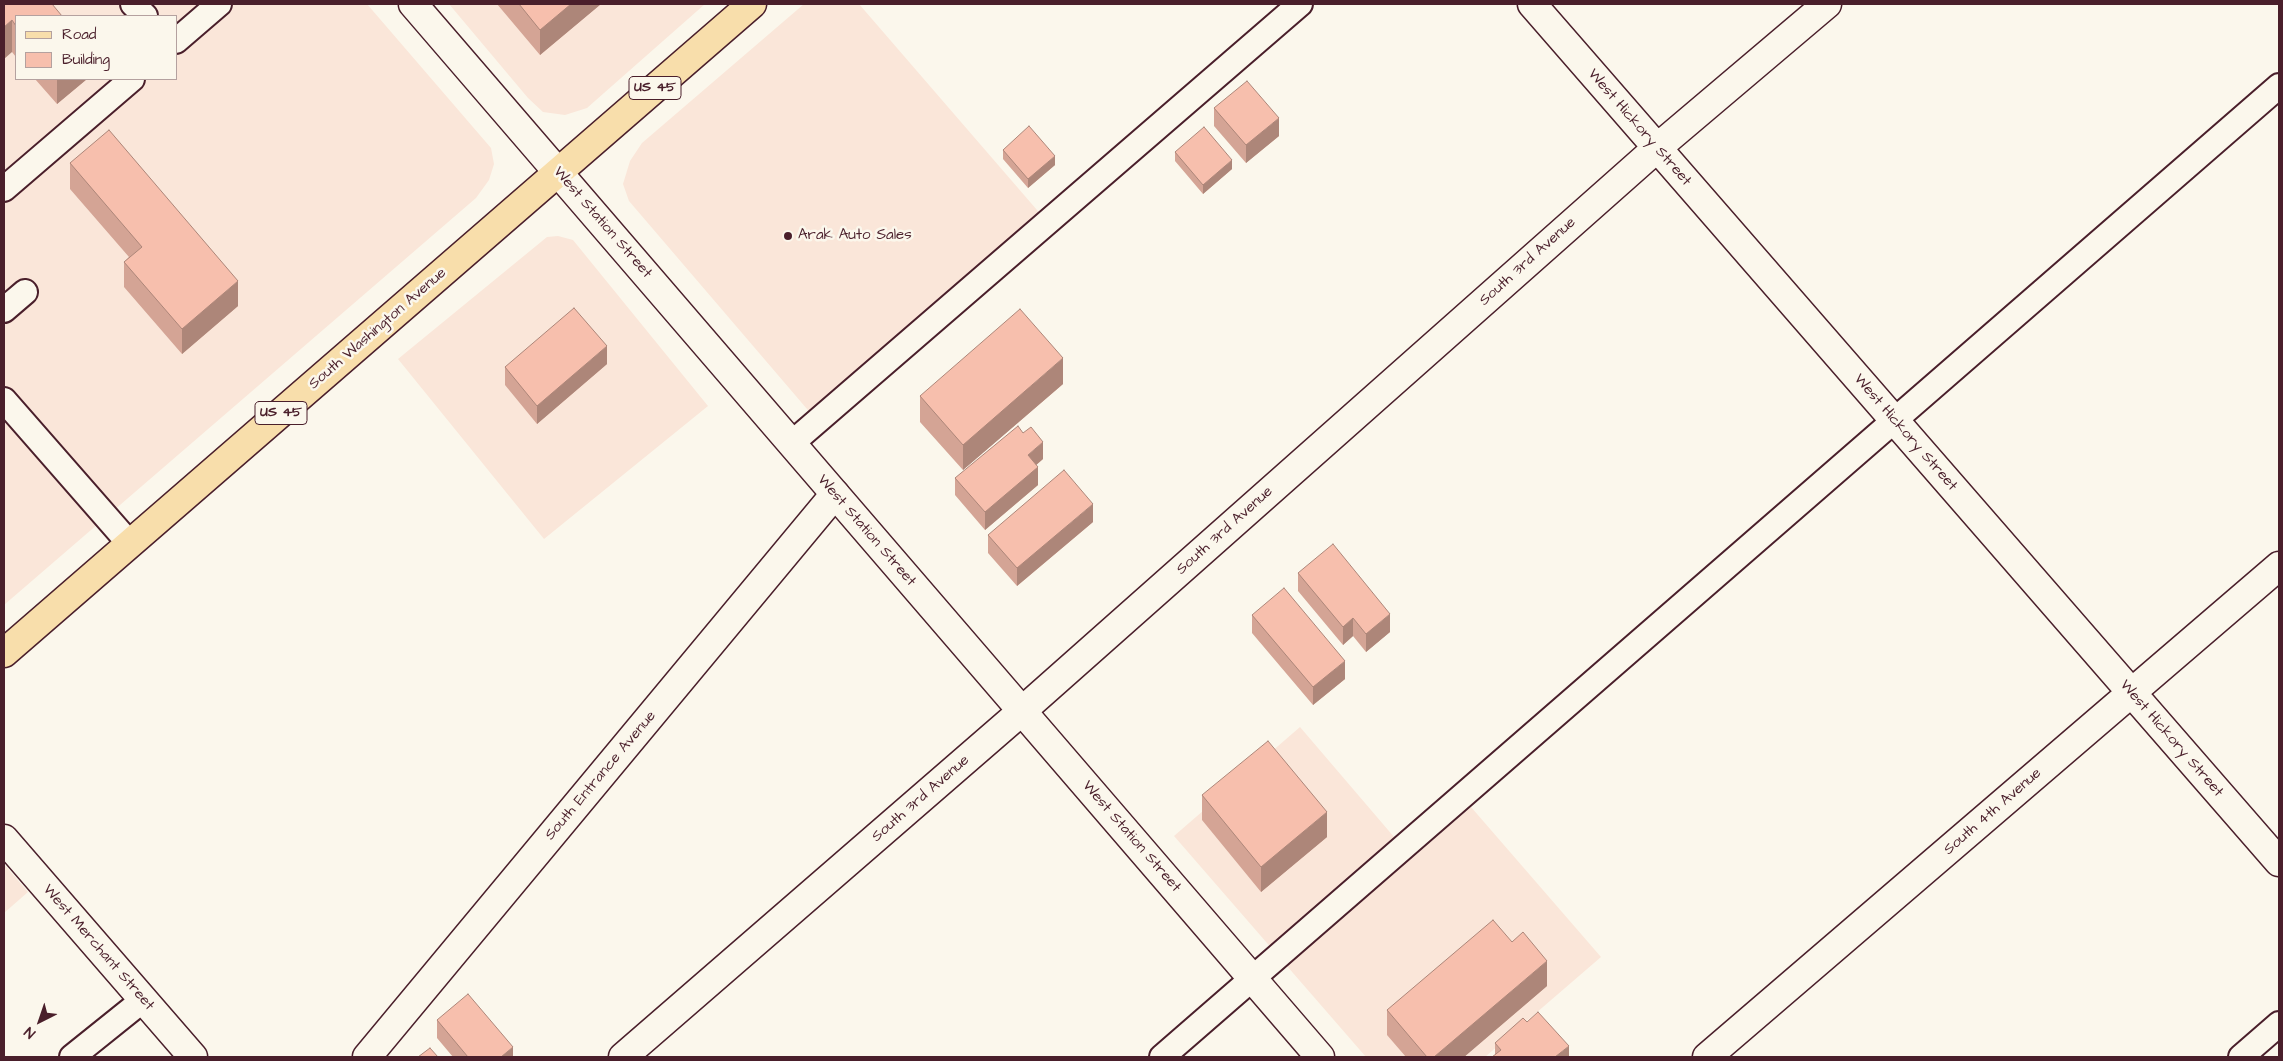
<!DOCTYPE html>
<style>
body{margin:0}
#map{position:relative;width:2283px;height:1061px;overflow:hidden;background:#fbf7ec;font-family:"Architects Daughter",sans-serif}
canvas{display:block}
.frame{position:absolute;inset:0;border:5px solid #4a1f2b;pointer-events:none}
.legend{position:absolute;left:15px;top:15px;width:162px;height:65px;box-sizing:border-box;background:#fbf7ec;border:1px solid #b4a19f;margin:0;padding:6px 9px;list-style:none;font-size:15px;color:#4a1f2b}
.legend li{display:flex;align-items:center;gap:10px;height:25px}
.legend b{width:25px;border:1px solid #b4a19f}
.north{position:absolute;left:15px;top:996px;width:50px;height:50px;-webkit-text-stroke:4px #fbf7ec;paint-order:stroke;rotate:221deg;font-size:14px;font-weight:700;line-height:20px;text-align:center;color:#4a1f2b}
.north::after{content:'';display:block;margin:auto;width:18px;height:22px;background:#4a1f2b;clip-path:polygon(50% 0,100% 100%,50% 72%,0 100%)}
</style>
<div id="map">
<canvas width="2283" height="1061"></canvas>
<div class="frame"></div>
<ul class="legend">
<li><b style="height:6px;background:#f8deab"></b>Road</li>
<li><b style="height:14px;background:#f7bfad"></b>Building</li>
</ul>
<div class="north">N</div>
</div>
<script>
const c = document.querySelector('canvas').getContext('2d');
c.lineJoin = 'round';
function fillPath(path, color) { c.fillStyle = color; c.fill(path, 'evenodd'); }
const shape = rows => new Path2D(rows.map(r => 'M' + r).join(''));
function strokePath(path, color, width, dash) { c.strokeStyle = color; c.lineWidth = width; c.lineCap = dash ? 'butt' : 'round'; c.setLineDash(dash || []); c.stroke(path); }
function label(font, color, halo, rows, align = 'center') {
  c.font = font + ' "Architects Daughter",sans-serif'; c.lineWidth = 5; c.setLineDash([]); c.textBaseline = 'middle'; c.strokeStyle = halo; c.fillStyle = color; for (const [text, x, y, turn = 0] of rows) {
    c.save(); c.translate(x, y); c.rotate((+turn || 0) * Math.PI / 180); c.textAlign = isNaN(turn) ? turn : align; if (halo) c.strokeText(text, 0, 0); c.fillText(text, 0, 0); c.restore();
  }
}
const built = shape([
 [4,4,367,4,491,148,494,164,489,180,476,198,4,605],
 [16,16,176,16,176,79,16,79],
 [449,4,705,4,587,108,565,115,543,112,528,98],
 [804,4,859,4,1056,232,825,430,629,201,623,184,630,161,642,143],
 [558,236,573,240,708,406,544,539,398,359,547,237],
 [1300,727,1412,858,1471,807,1601,957,1485,1057,1366,1057,1174,836],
 [4,864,28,892,4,913]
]);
const service = shape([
 [133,4,145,16],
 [176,41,219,4],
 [4,189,132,79],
 [4,310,25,292],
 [4,400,130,544],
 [792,443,1300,4],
 [72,1057,143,1000],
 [1162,1057,2279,86],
 [2241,1057,2279,1024]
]);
const minor = shape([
 [1532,4,2279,862],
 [4,839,193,1057],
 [367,1057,835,494],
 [623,1057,1022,711,1657,148,1827,4],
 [1707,1057,2279,566]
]);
const secondary = shape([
 [413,4,1320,1057]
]);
const primary = shape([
 [4,653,752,4]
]);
const wall = shape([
 [4,4,16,16,16,57,12,52],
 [497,4,601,4,540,55],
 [35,79,87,79,57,104],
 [1214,108,1279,136,1246,163,1214,126],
 [1003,150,1055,165,1028,188,1003,159],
 [1175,152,1232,169,1203,194,1175,161],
 [70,163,238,306,182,354,124,287,124,262,129,257,70,189],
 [607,364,537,424,505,385,505,367],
 [1063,384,963,470,920,422,920,396],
 [1043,459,1036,465,1038,485,985,530,955,495,955,478],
 [1093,522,1017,586,988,553,988,535],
 [1298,573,1390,632,1366,652,1353,636,1343,645,1298,591],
 [1252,615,1345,679,1313,705,1252,633],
 [1202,795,1327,837,1261,892,1202,820],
 [1547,986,1464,1057,1406,1057,1387,1035,1387,1010],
 [437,1020,513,1057,453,1057,437,1038],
 [1527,1022,1569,1057,1495,1055,1495,1043]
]);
const shadedWall = shape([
 [571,4,601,4,540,55,540,30],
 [12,20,12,52,4,59,4,27],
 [57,79,87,79,57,104],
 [1279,118,1279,136,1246,163,1246,145],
 [1055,156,1055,165,1028,188,1028,179],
 [1232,160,1232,169,1203,194,1203,185],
 [238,281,238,306,182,354,182,329],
 [607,346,607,364,537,424,537,406],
 [1063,358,1063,384,963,470,963,445],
 [1043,442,1043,459,1028,472,1028,455],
 [1038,467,1038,485,985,530,985,512],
 [1093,504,1093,522,1017,586,1017,568],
 [1390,614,1390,632,1366,652,1366,634],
 [1353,618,1353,636,1343,645,1343,627],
 [1345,661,1345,679,1313,705,1313,687],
 [1327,812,1327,837,1261,892,1261,867],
 [1547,961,1547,986,1464,1057,1434,1057],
 [1569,1046,1569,1057,1555,1057],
 [513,1047,513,1057,501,1057]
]);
const building = shape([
 [4,4,52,4,62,16,16,16,16,26,12,20,4,27,4,4],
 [519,4,571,4,540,30,519,4],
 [1247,81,1279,118,1246,145,1214,108,1247,81],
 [1029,126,1055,156,1028,179,1003,150,1029,126],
 [1204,127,1232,160,1203,185,1175,152,1204,127],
 [109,130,238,281,182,329,124,262,142,247,70,163,109,130],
 [574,308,607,346,537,406,505,367,574,308],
 [1020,309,1063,358,963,445,920,396,1020,309],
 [1018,426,1023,433,1031,427,1043,442,1028,455,1038,467,985,512,955,478,1018,426],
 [1064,470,1093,504,1017,568,988,535,1064,470],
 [1333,544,1390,614,1366,634,1353,618,1343,627,1298,573,1333,544],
 [1284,588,1345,661,1313,687,1252,615,1284,588],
 [1268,741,1327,812,1261,867,1202,795,1268,741],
 [1493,920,1512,942,1523,932,1547,961,1434,1057,1427,1057,1387,1010,1493,920],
 [468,994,513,1047,501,1057,468,1057,437,1020,468,994],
 [1538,1012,1569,1046,1555,1057,1492,1057,1501,1050,1495,1043,1523,1018,1527,1022,1538,1012],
 [430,1048,438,1057,418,1057,430,1048]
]);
const markers = [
 [788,236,5,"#4a1f2b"]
];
const shields = [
 [655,88,52],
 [281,413,52]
];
const shieldNames = [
 ["US 45",655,88],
 ["US 45",281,413]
];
const streetNames = [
 ["West Hickory Street",1639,128,49],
 ["West Station Street",602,223,49],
 ["South 3rd Avenue",1528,262,-42],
 ["South Washington Avenue",378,329,-41],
 ["West Hickory Street",1905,433,49],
 ["West Station Street",866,531,49],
 ["South 3rd Avenue",1225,531,-42],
 ["West Hickory Street",2171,739,49],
 ["South Entrance Avenue",601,776,-50],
 ["South 3rd Avenue",921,799,-41],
 ["South 4th Avenue",1993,812,-41],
 ["West Station Street",1131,837,49],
 ["West Merchant Street",98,948,49]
];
const poiNames = [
 ["Arak Auto Sales",798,236]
];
fillPath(built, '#fae6d9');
strokePath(service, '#4a1f2b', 28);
strokePath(minor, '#4a1f2b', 31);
strokePath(secondary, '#4a1f2b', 31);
strokePath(primary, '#4a1f2b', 31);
strokePath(service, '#fbf7ec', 24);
strokePath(minor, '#fbf7ec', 28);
strokePath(secondary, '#fbf7ec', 28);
strokePath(primary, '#f8deab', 28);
fillPath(wall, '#d4a495');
fillPath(shadedWall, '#ad8679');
fillPath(building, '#f7bfad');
strokePath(building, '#ad8679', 1);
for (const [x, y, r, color] of markers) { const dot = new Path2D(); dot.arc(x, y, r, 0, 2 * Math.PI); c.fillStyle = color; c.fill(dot); strokePath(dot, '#fbf7ec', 2); }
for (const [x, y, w] of shields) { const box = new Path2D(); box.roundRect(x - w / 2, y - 11.5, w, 23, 4); c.fillStyle = '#fbf7ec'; c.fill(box); strokePath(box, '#4a1f2b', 1); }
label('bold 14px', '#4a1f2b', null, shieldNames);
label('15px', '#4a1f2b', '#fbf7ec', streetNames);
label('15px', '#4a1f2b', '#fbf7ec', poiNames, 'left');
</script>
